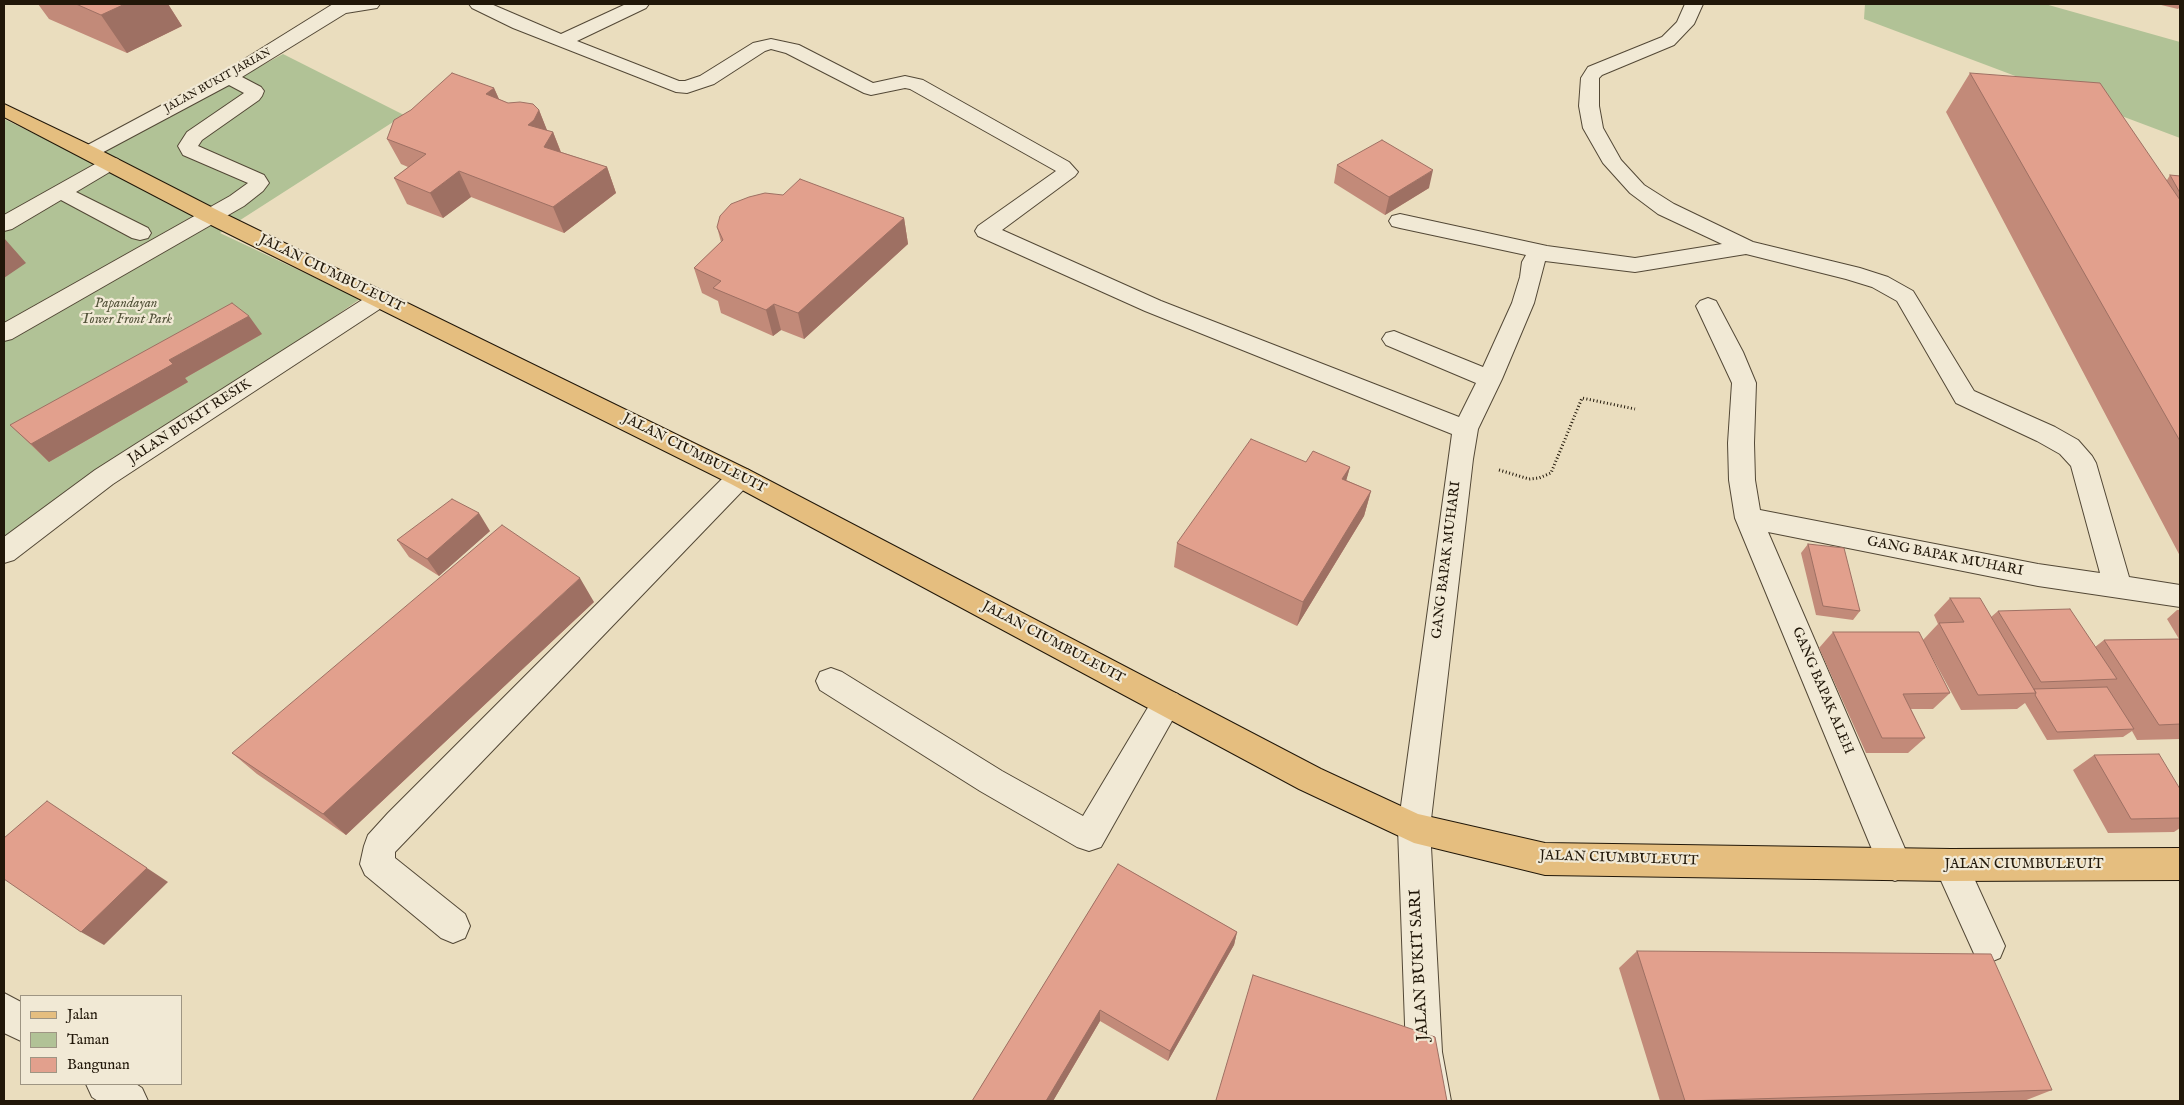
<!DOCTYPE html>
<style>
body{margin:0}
#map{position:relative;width:2184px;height:1105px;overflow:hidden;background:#eaddbe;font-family:"IM FELL English",serif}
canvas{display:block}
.frame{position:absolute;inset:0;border:5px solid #211709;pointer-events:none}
.legend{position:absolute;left:20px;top:995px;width:162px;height:90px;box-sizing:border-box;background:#f1e9d5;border:1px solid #9e9583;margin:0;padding:6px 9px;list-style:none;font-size:15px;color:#211709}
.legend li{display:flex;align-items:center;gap:10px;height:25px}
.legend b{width:25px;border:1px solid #9e9583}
</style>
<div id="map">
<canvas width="2184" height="1105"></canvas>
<div class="frame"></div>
<ul class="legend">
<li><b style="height:6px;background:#e5be7f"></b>Jalan</li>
<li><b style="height:14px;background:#b1c296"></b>Taman</li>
<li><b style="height:14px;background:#e2a08d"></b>Bangunan</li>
</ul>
</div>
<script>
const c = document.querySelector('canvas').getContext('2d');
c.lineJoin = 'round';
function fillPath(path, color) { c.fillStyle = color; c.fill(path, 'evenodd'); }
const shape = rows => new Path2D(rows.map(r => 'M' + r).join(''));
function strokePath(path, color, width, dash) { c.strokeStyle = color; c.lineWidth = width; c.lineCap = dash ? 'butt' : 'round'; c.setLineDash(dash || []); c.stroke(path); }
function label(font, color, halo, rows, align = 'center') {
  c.font = font + ' "IM FELL English",serif'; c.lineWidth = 4.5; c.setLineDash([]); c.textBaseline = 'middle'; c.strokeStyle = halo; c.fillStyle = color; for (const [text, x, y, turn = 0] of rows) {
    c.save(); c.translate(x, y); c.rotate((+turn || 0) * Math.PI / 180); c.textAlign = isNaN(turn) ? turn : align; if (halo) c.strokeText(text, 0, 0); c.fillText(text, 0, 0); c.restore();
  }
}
const green = shape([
 [1865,4,2045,4,2180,42,2180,138,1864,19],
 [283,54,404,115,220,233,360,299,4,544,4,119,88,160]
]);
const path = shape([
 [1499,470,1529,479,1539,478,1551,473,1582,398,1635,409]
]);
const minor = shape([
 [333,4,380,4,377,8,346,13,242,77,261,87,264,91,262,96,259,100,202,140,198,146,264,175,269,183,263,191,244,206,12,339,4,341,4,323,230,196,248,183,183,155,178,146,187,132,244,93,229,85,96,156,89,158,82,156,79,152,82,148,222,73,333,4],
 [469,4,491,4,561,34,626,4,649,4,646,8,577,41,679,81,685,81,700,76,753,43,771,39,799,45,873,83,905,76,923,80,1069,162,1078,172,1075,176,1002,230,1161,301,1459,417,1476,383,1386,345,1382,339,1386,333,1394,331,1483,367,1512,303,1520,277,1522,262,1526,255,1400,228,1392,226,1389,221,1392,216,1400,214,1547,246,1635,258,1722,244,1658,214,1630,193,1603,163,1583,128,1579,106,1581,78,1588,67,1662,37,1677,22,1685,4,1703,4,1694,24,1674,45,1602,75,1599,78,1599,106,1603,128,1621,160,1644,185,1674,204,1753,242,1860,268,1888,277,1913,291,1974,391,2055,427,2078,440,2092,456,2096,463,2129,577,2180,585,2180,607,2038,586,1768,532,1912,865,1907,876,1895,881,1883,876,1735,518,1729,480,1728,443,1732,383,1696,306,1700,301,1708,298,1716,301,1743,352,1756,383,1754,443,1755,480,1760,510,2038,564,2100,573,2071,466,2060,454,2037,441,1956,403,1897,301,1872,287,1846,279,1746,254,1635,272,1545,261,1534,303,1502,379,1478,429,1473,459,1430,828,1442,1052,1451,1101,1413,1101,1406,1052,1398,828,1452,434,1145,311,978,236,975,231,978,226,1056,171,910,89,905,88,871,95,864,93,786,53,771,49,765,51,714,84,687,93,676,92,513,28,472,8,469,4],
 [111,157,118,159,121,163,118,167,76,192,148,228,151,233,148,238,140,240,132,238,61,200,12,229,4,231,4,215,104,159,111,157],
 [381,290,389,293,392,298,389,303,113,484,14,560,4,563,4,537,95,470,373,293,381,290],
 [740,467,749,470,753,477,749,484,395,852,395,858,465,914,470,926,465,938,453,943,441,938,365,875,360,864,364,846,368,835,388,813,731,470,740,467],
 [831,668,842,672,1002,771,1083,816,1156,694,1167,690,1178,694,1182,703,1101,847,1089,851,1077,847,980,791,820,690,816,681,820,672,831,668],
 [1951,849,1963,854,2005,946,2000,958,1988,963,1976,958,1934,865,1939,854,1951,849],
 [4,993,21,1002,21,1041,4,1033,4,993],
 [86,1084,136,1084,142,1088,148,1101,98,1101,92,1097,86,1084]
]);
const major = shape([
 [4,104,96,148,219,211,749,470,1321,769,1418,814,1545,843,1951,849,2180,848,2180,880,1951,881,1545,875,1414,843,1299,789,731,484,203,221,4,117,4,104]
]);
const wall = shape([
 [38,4,168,4,182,26,127,53,49,19],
 [2157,4,2180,4,2180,7,2178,9],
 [1970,73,2167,180,2170,175,2180,176,2180,556,1946,112],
 [494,88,499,99,508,103,539,110,547,131,553,132,561,152,607,167,616,193,564,233,471,197,443,218,407,204,394,178,408,167,401,164,387,139],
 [1337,165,1429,188,1385,215,1334,183],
 [904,218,908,244,804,339,781,330,773,336,721,313,718,301,702,293,694,268,721,242,717,227],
 [262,334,185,378,188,382,49,462,10,425],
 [1306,462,1350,467,1346,480,1371,491,1364,516,1297,626,1174,567,1177,543],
 [490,531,439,576,409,557,397,540],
 [1808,544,1860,611,1853,620,1816,615,1801,553],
 [1950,598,1991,617,1998,611,2095,647,2104,640,2179,639,2167,619,2177,610,2180,610,2180,739,2137,740,2132,731,2123,737,2047,740,2025,703,2017,709,1961,710,1926,646,1950,693,1933,709,1911,709,1925,738,1908,753,1866,753,1819,648,1833,632,1923,640,1938,624,1934,615],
 [594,602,346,835,257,774,232,753],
 [2094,755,2180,789,2180,828,2174,832,2108,833,2073,770],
 [1118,864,1237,932,1234,945,1168,1061,1100,1021,1053,1101,972,1101],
 [1637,951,2052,1090,2024,1101,1660,1101,1619,968]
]);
const shadedWall = shape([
 [125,4,168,4,182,26,127,53,101,15],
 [494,88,505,113,486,94],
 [539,110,549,135,528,125],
 [553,132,563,158,544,147],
 [607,167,616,193,564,233,553,207],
 [1433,170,1429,188,1385,215,1389,197],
 [459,171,471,197,443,218,430,193],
 [904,218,908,244,804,339,798,313],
 [4,238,26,263,4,278],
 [774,304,781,330,773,336,766,310],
 [249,316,262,334,185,378,188,382,49,462,31,444,169,360],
 [1350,467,1343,492,1342,479],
 [1371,491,1364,516,1297,626,1303,602],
 [479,513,490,531,439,576,427,559],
 [580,578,594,602,346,835,323,814],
 [69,816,168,882,104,945,81,932],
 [1237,932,1234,945,1168,1061,1170,1051],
 [1100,1010,1100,1021,1053,1101,1046,1101]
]);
const building = shape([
 [76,4,125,4,101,15,76,4],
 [452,73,494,88,486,94,508,103,520,102,533,104,539,110,534,120,528,125,553,132,544,147,607,167,553,207,459,171,430,193,394,178,426,154,387,139,394,120,411,110,452,73],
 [1970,73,2100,83,2180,200,2180,441,1970,73],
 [1382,140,1433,170,1389,197,1337,165,1382,140],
 [2170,175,2180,176,2180,193,2170,175],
 [800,179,904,218,798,313,774,304,766,310,713,288,721,281,694,268,723,240,717,227,720,216,731,204,749,197,765,193,783,195,800,179],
 [232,303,249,316,169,360,173,364,31,444,10,425,232,303],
 [1251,439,1306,462,1313,451,1350,467,1342,479,1371,491,1303,602,1177,543,1251,439],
 [452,499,479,513,427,559,397,540,452,499],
 [502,525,580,578,323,814,232,753,502,525],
 [1808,544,1844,548,1860,611,1823,606,1808,544],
 [1950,598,1980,598,2036,693,1978,695,1939,623,1964,622,1950,598],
 [2070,609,2117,679,2041,682,1998,611,2070,609],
 [1833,632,1919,632,1950,693,1903,694,1925,738,1882,738,1833,632],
 [2180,639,2180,724,2159,725,2104,640,2180,639],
 [2107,687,2134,729,2057,732,2035,695,2036,693,2034,689,2107,687],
 [2159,754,2180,789,2180,818,2131,819,2094,755,2159,754],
 [47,801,147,868,81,932,4,879,4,838,47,801],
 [1118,864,1237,932,1170,1051,1100,1010,1046,1101,972,1101,1118,864],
 [1637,951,1991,954,2052,1090,1685,1101,1637,951],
 [1253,975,1435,1037,1447,1101,1218,1101,1216,1100,1253,975]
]);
const farStreetnames = [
 ["JALAN BUKIT JARIAN",218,81,-29]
];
const streetNames = [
 ["JALAN CIUMBULEUIT",331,274,26],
 ["JALAN BUKIT RESIK",190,422,-33],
 ["JALAN CIUMBULEUIT",694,454,27],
 ["GANG BAPAK MUHARI",1945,557,11],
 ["GANG BAPAK MUHARI",1447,560,-83],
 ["JALAN CIUMBULEUIT",1053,643,28],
 ["GANG BAPAK ALEH",1822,691,67],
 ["JALAN CIUMBULEUIT",1619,859,2],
 ["JALAN CIUMBULEUIT",2024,865]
];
const parkNames = [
 ["Papandayan",126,304],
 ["Tower Front Park",126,320]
];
const nearStreetnames = [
 ["JALAN BUKIT SARI",1420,965,-93]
];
fillPath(green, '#b1c296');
strokePath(minor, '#534836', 2);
strokePath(major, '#211709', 2);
strokePath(path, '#211709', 3, [1, 2.5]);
fillPath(minor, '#f1e9d5');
fillPath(major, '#e5be7f');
fillPath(wall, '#c28a79');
fillPath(shadedWall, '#9e7063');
fillPath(building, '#e2a08d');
strokePath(building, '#9e7063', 1);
label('11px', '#211709', '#f1e9d5', farStreetnames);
label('14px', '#211709', '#f1e9d5', streetNames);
label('italic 14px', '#53533a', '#f1e9d5', parkNames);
label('16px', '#211709', '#f1e9d5', nearStreetnames);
</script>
